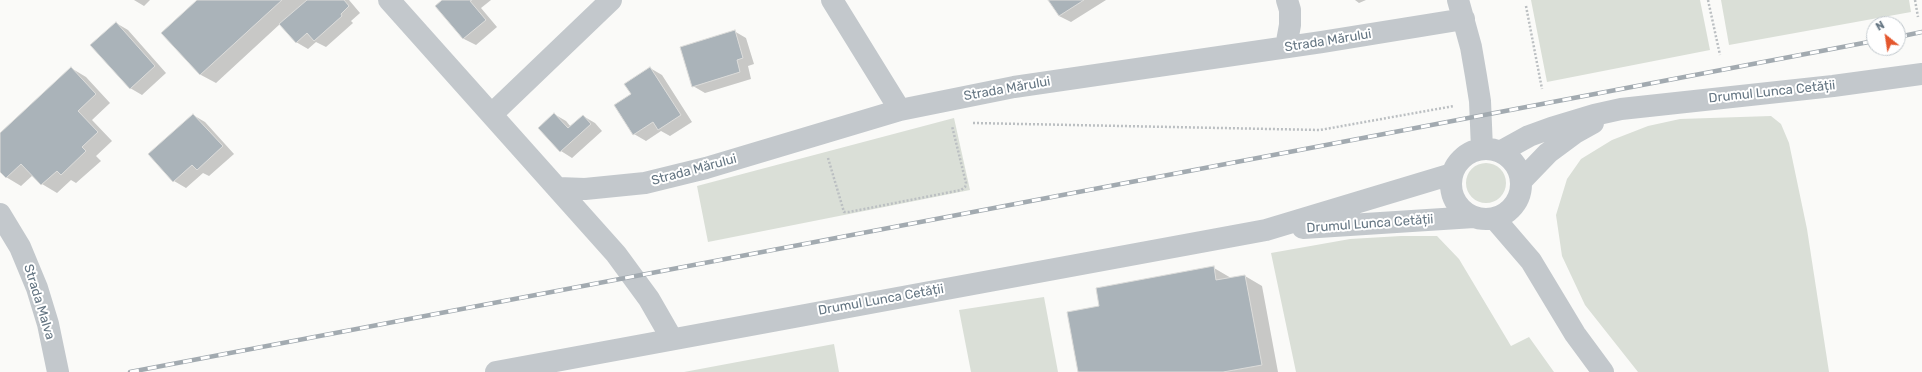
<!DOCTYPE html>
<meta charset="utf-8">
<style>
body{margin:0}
#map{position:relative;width:1922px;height:372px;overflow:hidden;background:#fafaf8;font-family:Rubik,sans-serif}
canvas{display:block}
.north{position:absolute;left:1866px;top:16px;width:40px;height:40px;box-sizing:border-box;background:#fff;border:1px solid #c1c8cd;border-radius:50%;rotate:330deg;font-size:11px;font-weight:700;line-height:16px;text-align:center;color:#657683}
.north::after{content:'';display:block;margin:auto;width:14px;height:18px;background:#e4572e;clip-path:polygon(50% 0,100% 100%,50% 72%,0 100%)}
</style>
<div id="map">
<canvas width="1922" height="372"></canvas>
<div class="north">N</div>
</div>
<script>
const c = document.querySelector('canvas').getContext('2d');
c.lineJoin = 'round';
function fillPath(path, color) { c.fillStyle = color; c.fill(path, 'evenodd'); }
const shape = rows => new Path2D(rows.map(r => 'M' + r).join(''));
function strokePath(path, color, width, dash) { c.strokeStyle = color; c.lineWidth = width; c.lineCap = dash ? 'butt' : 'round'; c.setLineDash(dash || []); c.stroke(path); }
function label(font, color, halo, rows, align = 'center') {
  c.font = font + ' Rubik,sans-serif'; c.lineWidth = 4; c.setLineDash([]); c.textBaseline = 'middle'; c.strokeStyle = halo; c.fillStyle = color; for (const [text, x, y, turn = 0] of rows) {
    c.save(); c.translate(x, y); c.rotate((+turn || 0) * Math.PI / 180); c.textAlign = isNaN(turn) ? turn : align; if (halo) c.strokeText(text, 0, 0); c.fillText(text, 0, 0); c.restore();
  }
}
const green = shape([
 [1531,0,1700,0,1710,50,1547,82],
 [1721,0,1909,0,1911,12,1729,45],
 [1771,116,1781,124,1789,143,1807,229,1829,372,1638,372,1585,305,1562,256,1556,215,1567,179,1581,159,1612,140,1648,126,1680,119],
 [954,118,970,190,708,242,697,186],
 '1466 183a20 20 0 1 1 40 0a20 20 0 1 1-40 0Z',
 [1401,236,1437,236,1459,259,1511,346,1529,337,1554,372,1296,372,1271,253,1350,239],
 [1044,297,1058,372,971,372,959,310],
 [834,344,839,372,684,372,716,366]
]);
const shadow = shape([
 [134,0,150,0,144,6],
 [199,0,349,0,360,13,351,21,353,23,326,47,316,42,308,49,296,42,280,24,216,83,201,75,163,33],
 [443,0,491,0,481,8,497,27,476,45,464,39,436,6],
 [1049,0,1106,0,1071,22,1059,16],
 [1355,0,1366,0,1359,3],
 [116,23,128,30,166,73,142,95,130,88],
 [734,31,746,38,754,64,748,66,751,79,705,93,693,86],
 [71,68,86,77,110,103,92,120,112,141,96,156,101,161,76,183,71,180,57,193,42,184,33,175,21,186,6,177,0,170,0,135],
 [650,68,662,75,692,122,670,136,661,131,646,141,634,134,632,94],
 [554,114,566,121,571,127,583,116,595,123,602,131,572,158,561,151],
 [193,115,205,122,234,154,209,176,203,173,186,188,174,181,150,155],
 [1214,268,1231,278,1245,276,1262,286,1278,372,1079,372,1101,306]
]);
const building = shape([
 [197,0,282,0,200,75,161,33,197,0],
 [307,0,344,0,349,6,341,14,342,16,314,41,307,33,296,43,279,24,307,0],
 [442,0,472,0,470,1,486,20,463,39,435,6,442,0],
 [1048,0,1084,0,1059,16,1048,0],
 [116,22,155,66,130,89,90,45,116,22],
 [735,30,743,58,737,60,740,72,692,87,680,47,735,30],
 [71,67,96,94,78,111,98,132,82,147,86,151,61,175,57,171,41,185,21,164,6,178,0,172,0,133,71,67],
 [650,67,681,115,658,130,653,122,633,135,614,105,631,94,624,84,650,67],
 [554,113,568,128,583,115,591,124,560,152,538,128,554,113],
 [193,114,223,146,197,170,192,165,173,182,148,154,193,114],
 [1214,266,1216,280,1245,275,1262,365,1223,372,1078,372,1067,312,1099,306,1096,288,1214,266]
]);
const path = shape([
 [1708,0,1720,55],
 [1915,0,1918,17],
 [1526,6,1542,89],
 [973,123,1320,130,1454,106],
 [828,158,844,212,849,212,961,190,965,187,966,183,952,126]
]);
const minor = shape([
 [389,0,616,254,649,299,672,339],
 [832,0,900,110],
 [1458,0,1471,47,1476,76,1480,101,1482,149],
 [1286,47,1290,25,1290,10,1287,0],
 [492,114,611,0],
 '1451 184a35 35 0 1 1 70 0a35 35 0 1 1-70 0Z',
 [1500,152,1529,136,1551,128,1594,115,1621,109,1833,86,1922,74],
 [1521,181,1548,153,1575,133,1593,123],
 [558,188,585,189,645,183,706,168,900,110,1014,87,1322,42,1464,19],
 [0,214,20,247,37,288,48,324,58,372],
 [1494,218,1531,261,1575,334,1603,372],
 [1303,228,1474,217],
 [496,372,1266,230,1452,174]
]);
const rail = shape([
 [1898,37,1922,32],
 [130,372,1874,41]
]);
const streetNames = [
 ["Strada Mărului",1328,41,-9],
 ["Strada Mărului",1007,89,-10],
 ["Drumul Lunca Cetății",1772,92,-6],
 ["Strada Mărului",694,170,-15],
 ["Drumul Lunca Cetății",1370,224,-4],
 ["Drumul Lunca Cetății",881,300,-10],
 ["Strada Malva",39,302,73]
];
fillPath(green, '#dadfd7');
fillPath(shadow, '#0003');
fillPath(building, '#aab3b9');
strokePath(building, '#dcdcda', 1);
strokePath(path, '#bbbfc2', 2.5, [2, 2]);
strokePath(minor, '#c3c8cc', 22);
strokePath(rail, '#a2aab0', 4.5);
strokePath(rail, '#fff', 3, [9]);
label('13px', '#657683', '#fff', streetNames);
</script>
